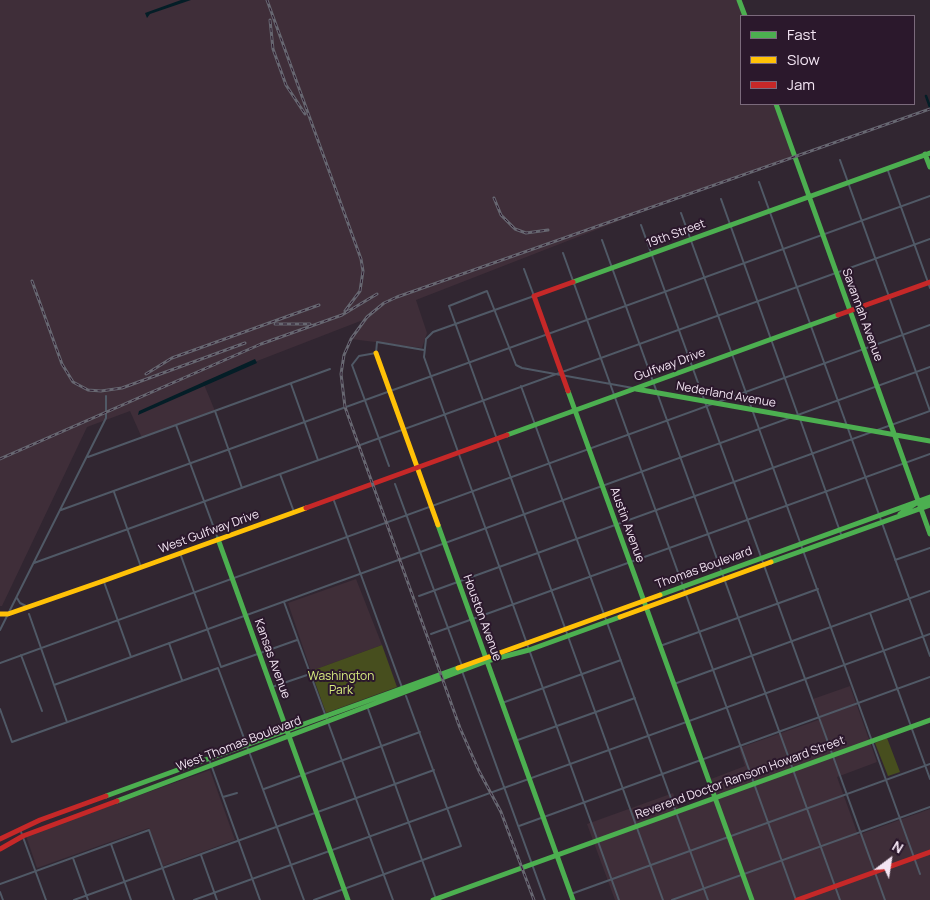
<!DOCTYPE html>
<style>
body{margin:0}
#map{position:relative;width:930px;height:900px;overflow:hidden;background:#312631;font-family:Manrope,sans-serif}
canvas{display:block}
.legend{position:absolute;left:740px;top:15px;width:175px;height:90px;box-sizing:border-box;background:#2b182c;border:1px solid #7b6a7c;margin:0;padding:6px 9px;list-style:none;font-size:15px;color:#f3e5f3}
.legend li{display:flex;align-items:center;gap:10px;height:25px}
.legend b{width:25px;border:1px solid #7b6a7c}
.north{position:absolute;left:865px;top:835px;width:50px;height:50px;-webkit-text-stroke:4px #2b182c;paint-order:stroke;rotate:31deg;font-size:14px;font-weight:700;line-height:20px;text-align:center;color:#f3e5f3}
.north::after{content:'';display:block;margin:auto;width:18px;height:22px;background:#f3e5f3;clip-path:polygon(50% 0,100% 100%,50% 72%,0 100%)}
</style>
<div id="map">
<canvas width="930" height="900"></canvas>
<ul class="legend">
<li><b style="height:6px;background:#4caf50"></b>Fast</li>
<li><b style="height:6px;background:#ffc107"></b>Slow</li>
<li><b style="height:6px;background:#c62828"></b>Jam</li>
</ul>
<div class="north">N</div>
</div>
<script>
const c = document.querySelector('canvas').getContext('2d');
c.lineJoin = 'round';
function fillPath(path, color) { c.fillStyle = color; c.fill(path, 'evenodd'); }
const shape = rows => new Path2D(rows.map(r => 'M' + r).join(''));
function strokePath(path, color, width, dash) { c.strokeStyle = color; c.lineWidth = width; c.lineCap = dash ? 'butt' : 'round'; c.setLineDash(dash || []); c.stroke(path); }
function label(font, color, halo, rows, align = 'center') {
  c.font = font + ' Manrope,sans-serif'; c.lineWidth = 4; c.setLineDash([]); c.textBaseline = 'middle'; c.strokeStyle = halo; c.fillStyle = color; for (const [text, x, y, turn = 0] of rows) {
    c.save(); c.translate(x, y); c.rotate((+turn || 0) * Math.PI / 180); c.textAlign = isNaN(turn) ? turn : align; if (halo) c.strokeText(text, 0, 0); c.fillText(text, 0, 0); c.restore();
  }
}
const industrial = shape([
 [0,0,739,0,745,16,741,16,741,104,776,104,794,156,706,187,416,300,427,333,422,348,351,339,363,320,203,382,215,411,142,438,130,411,87,427,2,606,0,606],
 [850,686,877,762,837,777,858,835,930,809,930,900,615,900,587,824,673,793,680,813,718,799,711,779,745,766,739,748,821,719,813,699]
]);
const education = shape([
 [356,579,382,645,311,671,288,603],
 [210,770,235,840,163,866,149,828,37,868,26,836]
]);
const green = shape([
 [382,645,397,687,326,713,311,671],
 [887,738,900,772,888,776,875,743]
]);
const water = shape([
 [181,0,191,0,150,14,147,18,145,13],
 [255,359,257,363,138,415,139,411]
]);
const canal = shape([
 [926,96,930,107]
]);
const street = shape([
 [840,160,930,411],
 [887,168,930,288],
 [759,182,930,656],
 [721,199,798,415],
 [681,213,920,874],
 [641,225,885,900],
 [602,240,840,900],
 [563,253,796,900],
 [524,269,534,296,433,332,426,339,424,357,619,900],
 [291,384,318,460],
 [521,386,708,900],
 [633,388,522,368,516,365,487,291,449,306,663,900],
 [215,411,242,488],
 [800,419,842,537],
 [176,425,218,539],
 [88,457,330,369],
 [389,466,352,365,359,356,376,353,377,342,424,350],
 [280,474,294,512],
 [395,484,462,666],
 [114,492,141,567],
 [333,498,404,693],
 [61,510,930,196],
 [180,553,221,667,297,640],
 [895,560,930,548],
 [34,563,930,239],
 [104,582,131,657],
 [419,596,930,411],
 [17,598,20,603,28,607],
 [284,602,393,900],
 [870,613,930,779],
 [29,614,67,722],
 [0,630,106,418,106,396],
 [431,634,930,454],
 [169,643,182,680],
 [660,646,818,589],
 [21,655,42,711],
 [0,663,930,325],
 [462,671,545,900],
 [674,684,930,591],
 [54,685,930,367],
 [272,687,310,674],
 [502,703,621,660],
 [367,706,436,899],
 [0,709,12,742,218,668,304,900],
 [515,741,635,698],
 [209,759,260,900],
 [264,789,420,732],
 [223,797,237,793],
 [519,826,930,677],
 [20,829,46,900],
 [111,844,131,900],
 [201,855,217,900],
 [73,858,88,900],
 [0,884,149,830,174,900],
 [0,892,3,900],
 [571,894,930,764],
 [74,900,434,770],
 [194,900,930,634],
 [314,900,461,846,406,696],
 [672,900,930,807]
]);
const fast = shape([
 [739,0,745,16],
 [776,104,930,534],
 [925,154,930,167],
 [573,282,930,153],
 [636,389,930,441],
 [568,391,752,900],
 [507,435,838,315],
 [921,508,922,504,930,500],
 [900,514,918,502],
 [438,525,573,900],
 [218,539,348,900],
 [771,562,930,505],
 [660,595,930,497],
 [106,796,458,668],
 [117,801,487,661,529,650,620,617],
 [433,900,930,720]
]);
const slow = shape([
 [376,353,438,525],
 [0,614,8,614,103,581,306,508],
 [620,617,771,562],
 [458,668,660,595]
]);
const jam = shape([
 [838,315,930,282],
 [568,391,534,296,573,282],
 [306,508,507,435],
 [0,839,40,820,106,796],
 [0,849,23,836,117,801],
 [797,900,930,852]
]);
const rail = shape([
 [267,0,361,259,363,271,360,291,345,311],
 [270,20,273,49,286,85,305,114],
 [494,198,501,215,515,229,526,233,548,230],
 [32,281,62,364,73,382,88,390,101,391,122,388,245,343],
 [275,324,310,324],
 [146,374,172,358,319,305],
 [0,459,261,344,342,315,377,294],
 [534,900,501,812,479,771,460,728,345,407,341,374,344,355,351,339,367,317,384,303,397,297,930,109]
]);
const streetNames = [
 ["19th Street",676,234,-20],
 ["Savannah Avenue",862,315,70],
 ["Gulfway Drive",670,365,-20],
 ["Nederland Avenue",726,395,10],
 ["Austin Avenue",627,525,70],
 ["West Gulfway Drive",209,532,-20],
 ["Thomas Boulevard",704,568,-20],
 ["Houston Avenue",482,618,70],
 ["Kansas Avenue",272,659,70],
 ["West Thomas Boulevard",239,744,-21],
 ["Reverend Doctor Ransom Howard Street",740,778,-20]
];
const parkNames = [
 ["Washington",341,677],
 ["Park",341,691]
];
fillPath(industrial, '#3f2e39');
fillPath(education, '#3f2e38');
fillPath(green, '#474e1e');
fillPath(water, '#041e27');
strokePath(canal, '#041e27', 2.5);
strokePath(street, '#505966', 2);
strokePath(fast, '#4caf50', 5);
strokePath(slow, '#ffc107', 5);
strokePath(jam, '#c62828', 5);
strokePath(rail, '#676771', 3);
strokePath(rail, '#2b182c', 1, [4]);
label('12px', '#f3e5f3', '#2b182c', streetNames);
label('12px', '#d6eb7e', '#2b182c', parkNames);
</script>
